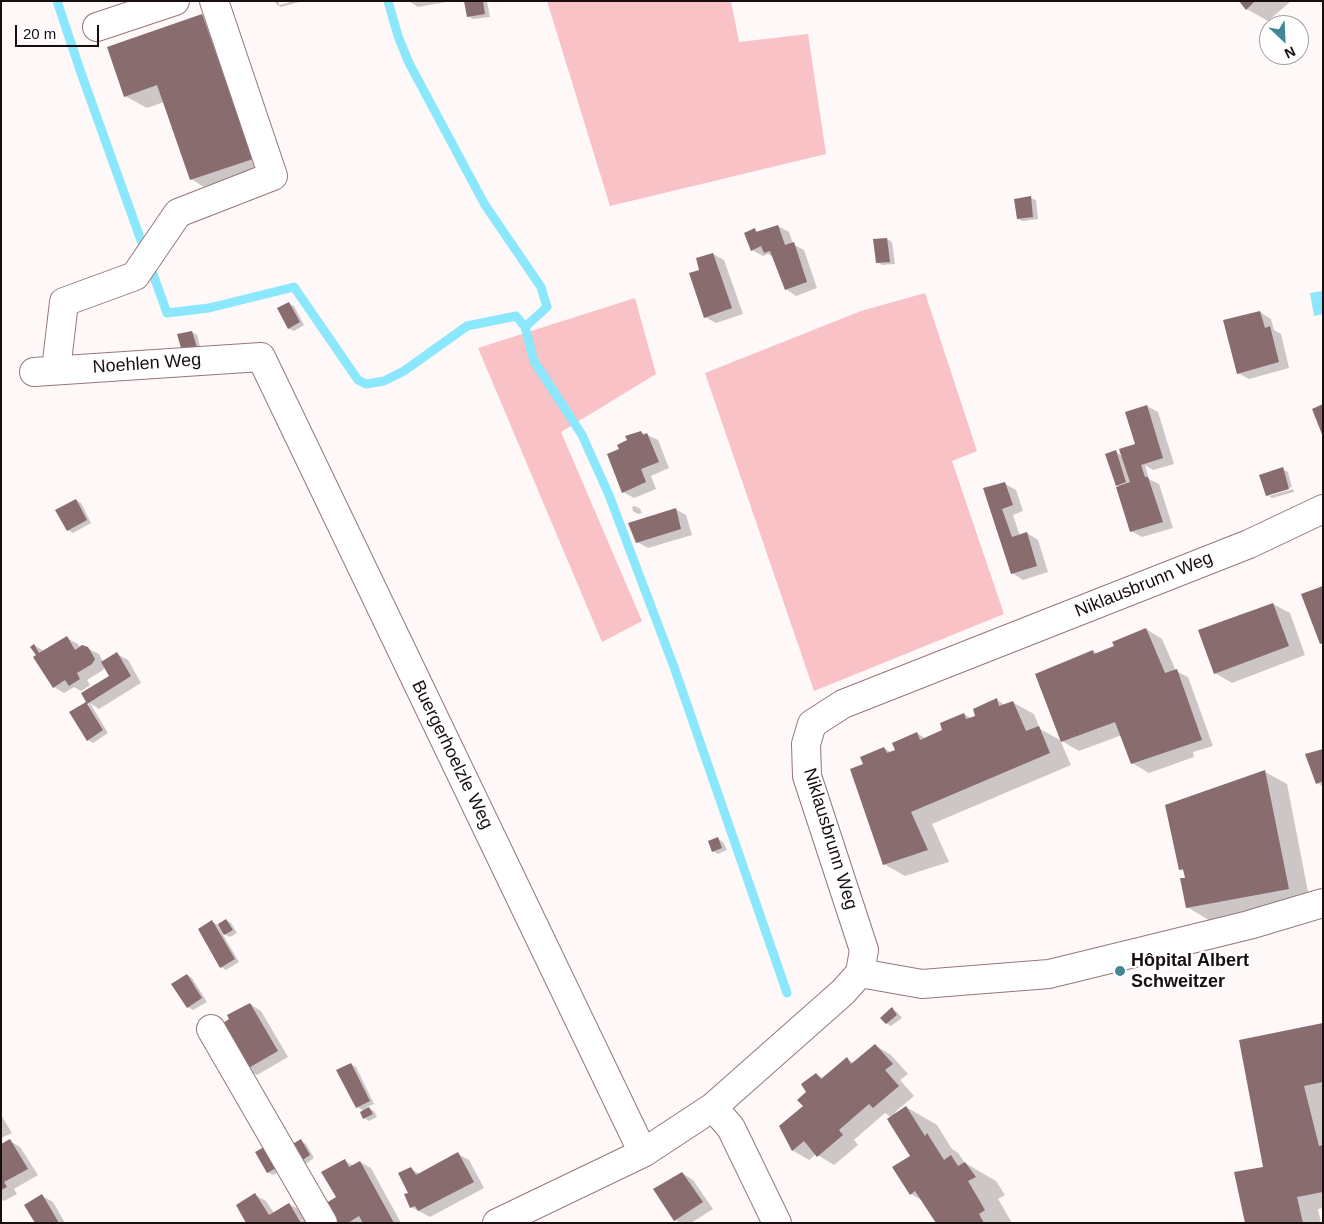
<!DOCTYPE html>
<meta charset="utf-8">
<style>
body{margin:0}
#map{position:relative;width:1324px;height:1224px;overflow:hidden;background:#fff8f8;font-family:Helvetica,sans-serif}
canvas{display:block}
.frame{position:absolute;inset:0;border:2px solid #190e0f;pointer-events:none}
.north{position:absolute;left:1259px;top:15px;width:50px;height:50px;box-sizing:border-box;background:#fff;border:1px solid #a39f9f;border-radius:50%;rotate:155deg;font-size:14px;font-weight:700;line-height:20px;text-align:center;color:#190e0f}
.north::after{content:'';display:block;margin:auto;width:18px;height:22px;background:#438695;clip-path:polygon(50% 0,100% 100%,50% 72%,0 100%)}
.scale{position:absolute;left:15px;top:25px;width:84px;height:22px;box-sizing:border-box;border:2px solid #190e0f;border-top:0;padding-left:6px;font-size:15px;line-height:18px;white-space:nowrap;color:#190e0f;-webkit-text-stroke:4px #fff;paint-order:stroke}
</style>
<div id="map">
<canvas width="1324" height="1224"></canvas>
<div class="frame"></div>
<div class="north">N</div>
<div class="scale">20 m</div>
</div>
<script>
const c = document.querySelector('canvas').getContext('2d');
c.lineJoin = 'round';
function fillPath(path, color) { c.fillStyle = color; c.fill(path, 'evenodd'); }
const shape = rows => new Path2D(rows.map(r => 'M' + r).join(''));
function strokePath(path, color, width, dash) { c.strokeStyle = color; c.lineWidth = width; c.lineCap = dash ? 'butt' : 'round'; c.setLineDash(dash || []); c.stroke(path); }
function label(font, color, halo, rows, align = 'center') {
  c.font = font + ' Helvetica,sans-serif'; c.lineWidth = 4.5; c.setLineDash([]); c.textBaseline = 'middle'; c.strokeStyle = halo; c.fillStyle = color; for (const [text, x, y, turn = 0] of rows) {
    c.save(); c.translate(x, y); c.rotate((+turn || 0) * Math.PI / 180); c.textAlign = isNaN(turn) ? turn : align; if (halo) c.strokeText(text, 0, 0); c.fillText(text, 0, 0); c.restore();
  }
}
const green = shape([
 [547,1,731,1,739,42,808,34,826,154,610,206],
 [925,293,977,451,952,461,1004,614,814,691,705,373,861,311],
 [635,298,656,374,561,432,642,621,602,642,478,348]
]);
const water = shape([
 [1323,291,1323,314,1314,316,1310,293]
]);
const shadow = shape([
 [275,1,283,1,279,2,279,5,294,1,303,1,281,7,276,4],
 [409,1,452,1,418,7],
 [465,1,487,1,490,17,473,19,468,16],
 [1240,1,1291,1,1268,21,1247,9],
 [202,15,224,28,274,171,212,192,191,179,164,102,147,108,125,96],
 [1031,198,1036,200,1038,219,1023,221,1018,219],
 [778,226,789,232,793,244,804,250,817,288,796,296,786,289,773,257,768,254,763,256,752,250,755,230,759,232],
 [887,239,892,242,895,264,882,265,877,262,874,241],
 [713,254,724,260,743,314,716,323,705,317,701,271],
 [289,304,294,306,304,325,294,331,288,328],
 [1260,312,1271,319,1274,330,1281,334,1289,368,1249,379,1238,373],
 [192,332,197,335,202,354,189,357],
 [1147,406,1158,412,1174,464,1153,470,1145,465,1149,479,1159,484,1173,528,1142,537,1131,531,1120,487,1117,485,1116,452,1122,456,1137,446],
 [641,432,658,440,669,468,651,476,656,489,634,498,623,492,620,449],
 [1283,469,1288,472,1292,487,1269,494,1269,496,1267,495],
 [1005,484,1016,490,1023,511,1013,515,1020,536,1027,533,1038,540,1048,572,1023,580,1012,573,984,489],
 [1293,489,1294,492,1272,498,1269,496],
 [76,500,81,503,91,523,73,533,68,530],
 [635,506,640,509,642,513,638,514,633,511,632,507],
 [675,509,686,515,692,535,648,548,637,542],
 [1273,604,1290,613,1305,655,1232,683,1215,673],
 [1146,629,1162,639,1176,671,1188,677,1213,746,1193,752,1194,757,1149,773,1132,763,1122,735,1079,751,1062,741,1093,651,1098,654,1116,647],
 [67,638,78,644,80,648,87,648,99,654,103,662,117,654,128,660,141,683,99,709,90,703,108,733,93,743,88,740,86,703,90,706,83,694,111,676,105,666,103,670,87,680,90,685,81,691,74,687,64,693,54,687,37,655,34,645,44,651],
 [997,700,1005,705,1012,702,1034,714,1040,729,1060,740,1071,765,932,824,949,862,905,876,884,864,864,764,884,748,892,753,917,733,926,739,944,731,964,714,972,719],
 [1323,750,1323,785,1322,786,1317,783],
 [1265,772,1287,784,1310,902,1209,920,1187,907,1185,872,1180,869],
 [718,839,723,842,727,850,718,854,713,851],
 [226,920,231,923,237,933,230,937,222,933,239,962,226,970,221,967,212,922,218,925],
 [187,975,192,978,207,1002,193,1010,188,1007],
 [250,1004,261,1011,288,1057,257,1075,246,1069],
 [892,1009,897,1012,902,1018,891,1026,886,1023],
 [1323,1025,1323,1208,1318,1209,1321,1223,1246,1223,1265,1168],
 [875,1045,891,1055,908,1074,900,1080,914,1096,895,1112,896,1114,906,1107,937,1125,952,1149,958,1153,965,1163,996,1181,1005,1195,998,1199,1012,1223,937,1223,923,1201,911,1194,912,1156,891,1117,885,1113,854,1140,858,1145,834,1165,816,1154,809,1160,792,1150,808,1092,816,1074,823,1078,847,1059,854,1063],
 [351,1064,356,1067,374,1104,367,1107,374,1111,377,1117,369,1121,364,1118,364,1111,357,1107],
 [1,1115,12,1133,1,1138],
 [10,1141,20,1147,38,1175,14,1189,17,1194,4,1201,1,1199,1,1146],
 [300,1141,306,1144,314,1158,304,1165,299,1162],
 [256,1153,284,1169,273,1175,267,1172],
 [458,1154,469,1160,484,1188,430,1217,411,1207,406,1195,409,1193,411,1169,420,1174],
 [345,1161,354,1166,360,1162,371,1168,401,1223,336,1223],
 [682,1173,693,1180,713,1209,691,1223,681,1223,675,1220],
 [255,1195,266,1201,274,1213,289,1204,300,1210,307,1223,248,1223],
 [42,1196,53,1202,65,1223,36,1223]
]);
const stream = shape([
 [57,1,80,70,167,313,209,308,294,287,358,380,366,384,384,381,404,371,467,326,516,316,525,327],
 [388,1,398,36,409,63,485,205,541,287,547,307,525,327,534,361,582,435,609,495,674,667,787,993]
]);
const building = shape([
 [464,1,483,1,485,14,467,17],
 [1239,1,1255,1,1246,10],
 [202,14,253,159,190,180,157,85,124,97,107,47],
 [1031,196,1033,217,1017,219,1014,199],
 [778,225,785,245,794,242,807,282,785,290,770,251,764,253,761,246,751,251,744,233,755,228,756,232],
 [887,238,890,262,876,263,873,239],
 [713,253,732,308,704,318,689,273,699,270,696,258],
 [289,302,300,322,288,329,277,308],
 [1260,311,1265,328,1270,326,1279,362,1237,374,1223,320],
 [192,331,198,351,183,355,177,334],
 [1323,404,1323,437,1312,409],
 [1147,405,1163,458,1141,465,1145,477,1148,477,1163,522,1130,532,1116,487,1130,482,1119,449,1135,444,1125,412],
 [641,431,643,435,647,433,659,462,641,469,646,482,622,493,607,454,619,449,617,445,627,440,625,436],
 [1116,450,1126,482,1116,486,1105,454],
 [1283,467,1289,489,1266,496,1259,475],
 [1005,482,1013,505,1002,509,1012,537,1027,532,1037,566,1011,574,983,488],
 [76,499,87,520,67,531,55,510],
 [676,508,681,529,636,543,628,523],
 [1323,586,1323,643,1320,644,1301,594],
 [1273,603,1289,646,1214,674,1198,630],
 [1146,628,1165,673,1177,669,1202,740,1131,764,1115,722,1061,742,1035,674,1093,650,1094,654,1114,646,1112,642],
 [67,636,75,650,82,645,88,647,95,659,92,664,77,673,80,679,69,686,65,680,53,688,33,657,36,655,30,647,34,644,39,653],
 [117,652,131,676,87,704,103,730,87,741,69,712,86,702,81,693,109,676,101,662],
 [997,698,999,706,1013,701,1026,731,1039,726,1050,753,911,812,928,850,883,865,850,769,863,764,860,757,884,747,887,753,895,750,892,743,917,732,920,740,942,730,940,723,964,713,966,719,975,716,973,709],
 [1323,749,1323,781,1316,784,1305,754],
 [1265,770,1289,889,1186,908,1180,878,1185,878,1183,869,1179,870,1165,805],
 [718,837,722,848,712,852,708,841],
 [226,919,233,930,224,935,218,924],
 [212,920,235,959,220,968,198,929],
 [187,974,202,998,187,1008,171,984],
 [250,1003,278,1051,245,1070,220,1025,229,1019,227,1015],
 [892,1007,897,1015,886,1024,880,1018],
 [1323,1023,1323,1082,1304,1086,1319,1146,1323,1145,1323,1192,1297,1197,1303,1223,1245,1223,1234,1172,1263,1167,1239,1040],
 [875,1044,893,1064,885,1070,899,1086,873,1108,869,1104,839,1130,843,1135,817,1157,804,1141,792,1151,779,1126,803,1106,797,1100,806,1092,801,1084,816,1073,821,1079,847,1057,851,1064],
 [351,1063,370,1101,356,1108,336,1070],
 [906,1106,925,1136,927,1133,944,1160,951,1155,958,1166,965,1162,976,1177,968,1181,985,1210,979,1214,984,1223,936,1223,915,1191,910,1195,892,1167,910,1156,887,1119],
 [369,1107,373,1114,363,1119,360,1112],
 [10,1139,28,1169,4,1182,7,1187,1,1190,1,1144],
 [301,1139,310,1155,298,1163,289,1146],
 [268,1145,280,1166,267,1173,255,1152],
 [458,1152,474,1182,418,1211,415,1206,410,1208,404,1194,408,1193,398,1173,411,1167,416,1175],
 [345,1159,349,1167,360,1161,394,1223,363,1223,359,1216,348,1223,334,1223,323,1205,336,1197,321,1172],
 [682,1172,703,1202,674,1221,653,1189],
 [255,1193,269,1215,289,1203,301,1223,246,1223,236,1205],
 [42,1194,59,1223,35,1223,24,1205]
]);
const minor = shape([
 [97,27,175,1],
 [56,370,64,302,135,276,178,213,273,176,214,1],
 [34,372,261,357,643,1153],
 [860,973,922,984,1049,974,1249,925,1323,903],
 [211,1029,323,1223],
 [713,1107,731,1128,777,1223],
 [497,1223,643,1153,713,1107,843,992,860,973,864,950,807,776,806,744,812,724,843,704,1249,544,1323,509]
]);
const markers = [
 [1120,971,6,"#438695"]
];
const streetNames = [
 ["Noehlen Weg",147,364,-4],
 ["Niklausbrunn Weg",1144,585,-22],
 ["Buergerhoelzle Weg",452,755,64],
 ["Niklausbrunn Weg",830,839,73]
];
const poiNames = [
 ["Hôpital Albert",1131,961],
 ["Schweitzer",1131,982]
];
fillPath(green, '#f8c2c7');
fillPath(water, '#8ae7fc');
fillPath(shadow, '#0003');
strokePath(stream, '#8ae7fc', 9);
fillPath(building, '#896c6e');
strokePath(minor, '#95777a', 30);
strokePath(minor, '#fff', 28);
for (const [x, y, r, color] of markers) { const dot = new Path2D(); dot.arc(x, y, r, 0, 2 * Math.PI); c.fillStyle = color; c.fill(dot); strokePath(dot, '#fff', 2); }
label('18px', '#190e0f', '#fff', streetNames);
label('bold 18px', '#190e0f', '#fff', poiNames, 'left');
</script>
